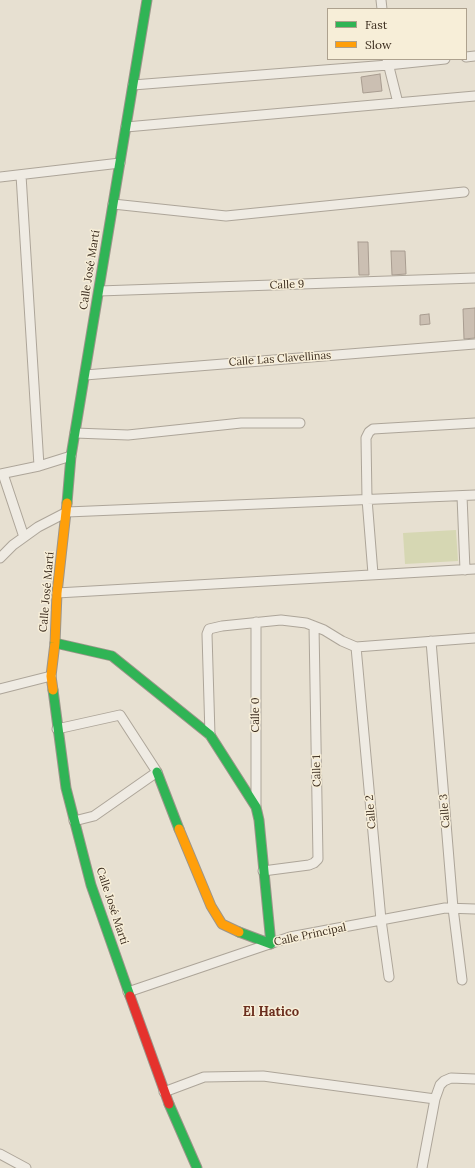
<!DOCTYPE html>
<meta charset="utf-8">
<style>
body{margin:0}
#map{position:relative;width:475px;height:1168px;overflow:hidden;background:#e7e0d1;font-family:Lora,serif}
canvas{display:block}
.legend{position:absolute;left:327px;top:8px;width:140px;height:52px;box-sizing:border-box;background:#f7eed8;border:1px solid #ada18e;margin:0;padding:5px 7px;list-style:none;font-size:12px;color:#3d2e20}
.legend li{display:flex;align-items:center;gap:8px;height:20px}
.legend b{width:20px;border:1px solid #ada18e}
</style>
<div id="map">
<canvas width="475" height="1168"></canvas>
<ul class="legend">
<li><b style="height:5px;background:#30b455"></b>Fast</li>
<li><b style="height:5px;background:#ff9f0a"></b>Slow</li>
</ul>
</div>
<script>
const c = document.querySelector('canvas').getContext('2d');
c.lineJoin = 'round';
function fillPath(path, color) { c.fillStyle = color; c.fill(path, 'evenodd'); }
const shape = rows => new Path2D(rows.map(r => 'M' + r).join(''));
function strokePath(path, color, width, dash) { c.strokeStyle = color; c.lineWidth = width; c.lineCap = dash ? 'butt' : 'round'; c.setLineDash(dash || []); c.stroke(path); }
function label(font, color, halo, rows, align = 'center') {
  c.font = font + ' Lora,serif'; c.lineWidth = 3; c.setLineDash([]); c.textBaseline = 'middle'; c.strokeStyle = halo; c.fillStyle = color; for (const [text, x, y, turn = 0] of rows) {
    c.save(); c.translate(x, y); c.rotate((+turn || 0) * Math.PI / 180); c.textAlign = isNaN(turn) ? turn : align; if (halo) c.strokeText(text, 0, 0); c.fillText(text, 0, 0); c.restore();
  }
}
const green = shape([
 [456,530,458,561,405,564,403,533]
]);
const building = shape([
 [380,74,382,91,363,93,361,77,380,74],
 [358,242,368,242,369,275,359,275,358,242],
 [391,251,405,251,406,274,392,275,391,251],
 [475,308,475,338,464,339,463,309,475,308],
 [429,314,430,324,420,325,420,315,429,314]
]);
const street = shape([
 [381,0,382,9],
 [466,57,475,56],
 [387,59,398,103],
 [133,85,388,65,445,59],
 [126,127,475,96],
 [21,175,39,466],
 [0,177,120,163],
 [113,204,226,216,464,192],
 [99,291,475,278],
 [85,375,475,344],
 [75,433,128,435,241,423,300,423],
 [0,474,39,466,71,456],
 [3,474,24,537],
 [462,496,465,570],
 [0,558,13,545,38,527,67,512,475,495],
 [373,574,367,499,366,438,369,432,373,429,475,423],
 [57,593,475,569],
 [431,641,453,908,462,980],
 [356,647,381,920,389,977],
 [0,689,51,676],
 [57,729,120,715,157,772,94,816,74,821],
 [210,735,207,634,209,629,222,626,281,620,306,623,324,630,342,641,356,647,475,638],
 [256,805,256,622],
 [263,871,309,865,314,863,318,859,314,626],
 [128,992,290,937,445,908,475,909],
 [164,1092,204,1077,263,1076,435,1099,440,1085,444,1081,451,1078,475,1079],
 [0,1154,26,1168],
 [422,1168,435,1099]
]);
const fast = shape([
 [67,503,71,456,147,0],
 [55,643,112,656,210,735,256,807,259,820,271,944,239,932],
 [53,690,66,788,91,885,130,996],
 [157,772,179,829],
 [169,1104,197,1168]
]);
const slow = shape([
 [53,690,51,676,55,643,57,593,67,503],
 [179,829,211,906,222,924,239,932]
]);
const jam = shape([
 [130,996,169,1104]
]);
const streetNames = [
 ["Calle José Martí",90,270,-81],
 ["Calle 9",287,285,-2],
 ["Calle Las Clavellinas",280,359,-4],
 ["Calle José Martí",47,592,-85],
 ["Calle 0",256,715,-90],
 ["Calle 1",317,771,-91],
 ["Calle 3",445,811,-95],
 ["Calle 2",371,812,-95],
 ["Calle José Martí",112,906,72],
 ["Calle Principal",310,935,-12]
];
const quarterNames = [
 ["El Hatico",271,1012]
];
fillPath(green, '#d6d7b3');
fillPath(building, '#cbbfb2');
strokePath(building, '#a89c90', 1);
strokePath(street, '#ada599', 11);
strokePath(fast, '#9c958a', 11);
strokePath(slow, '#9c958a', 11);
strokePath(jam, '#9c958a', 11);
strokePath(street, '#efebe3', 9);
strokePath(fast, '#30b455', 9);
strokePath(slow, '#ff9f0a', 9);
strokePath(jam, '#e5322d', 9);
label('11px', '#3d2e20', '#f7eed8', streetNames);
label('bold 13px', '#6b2e1e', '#f7eed8', quarterNames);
</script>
